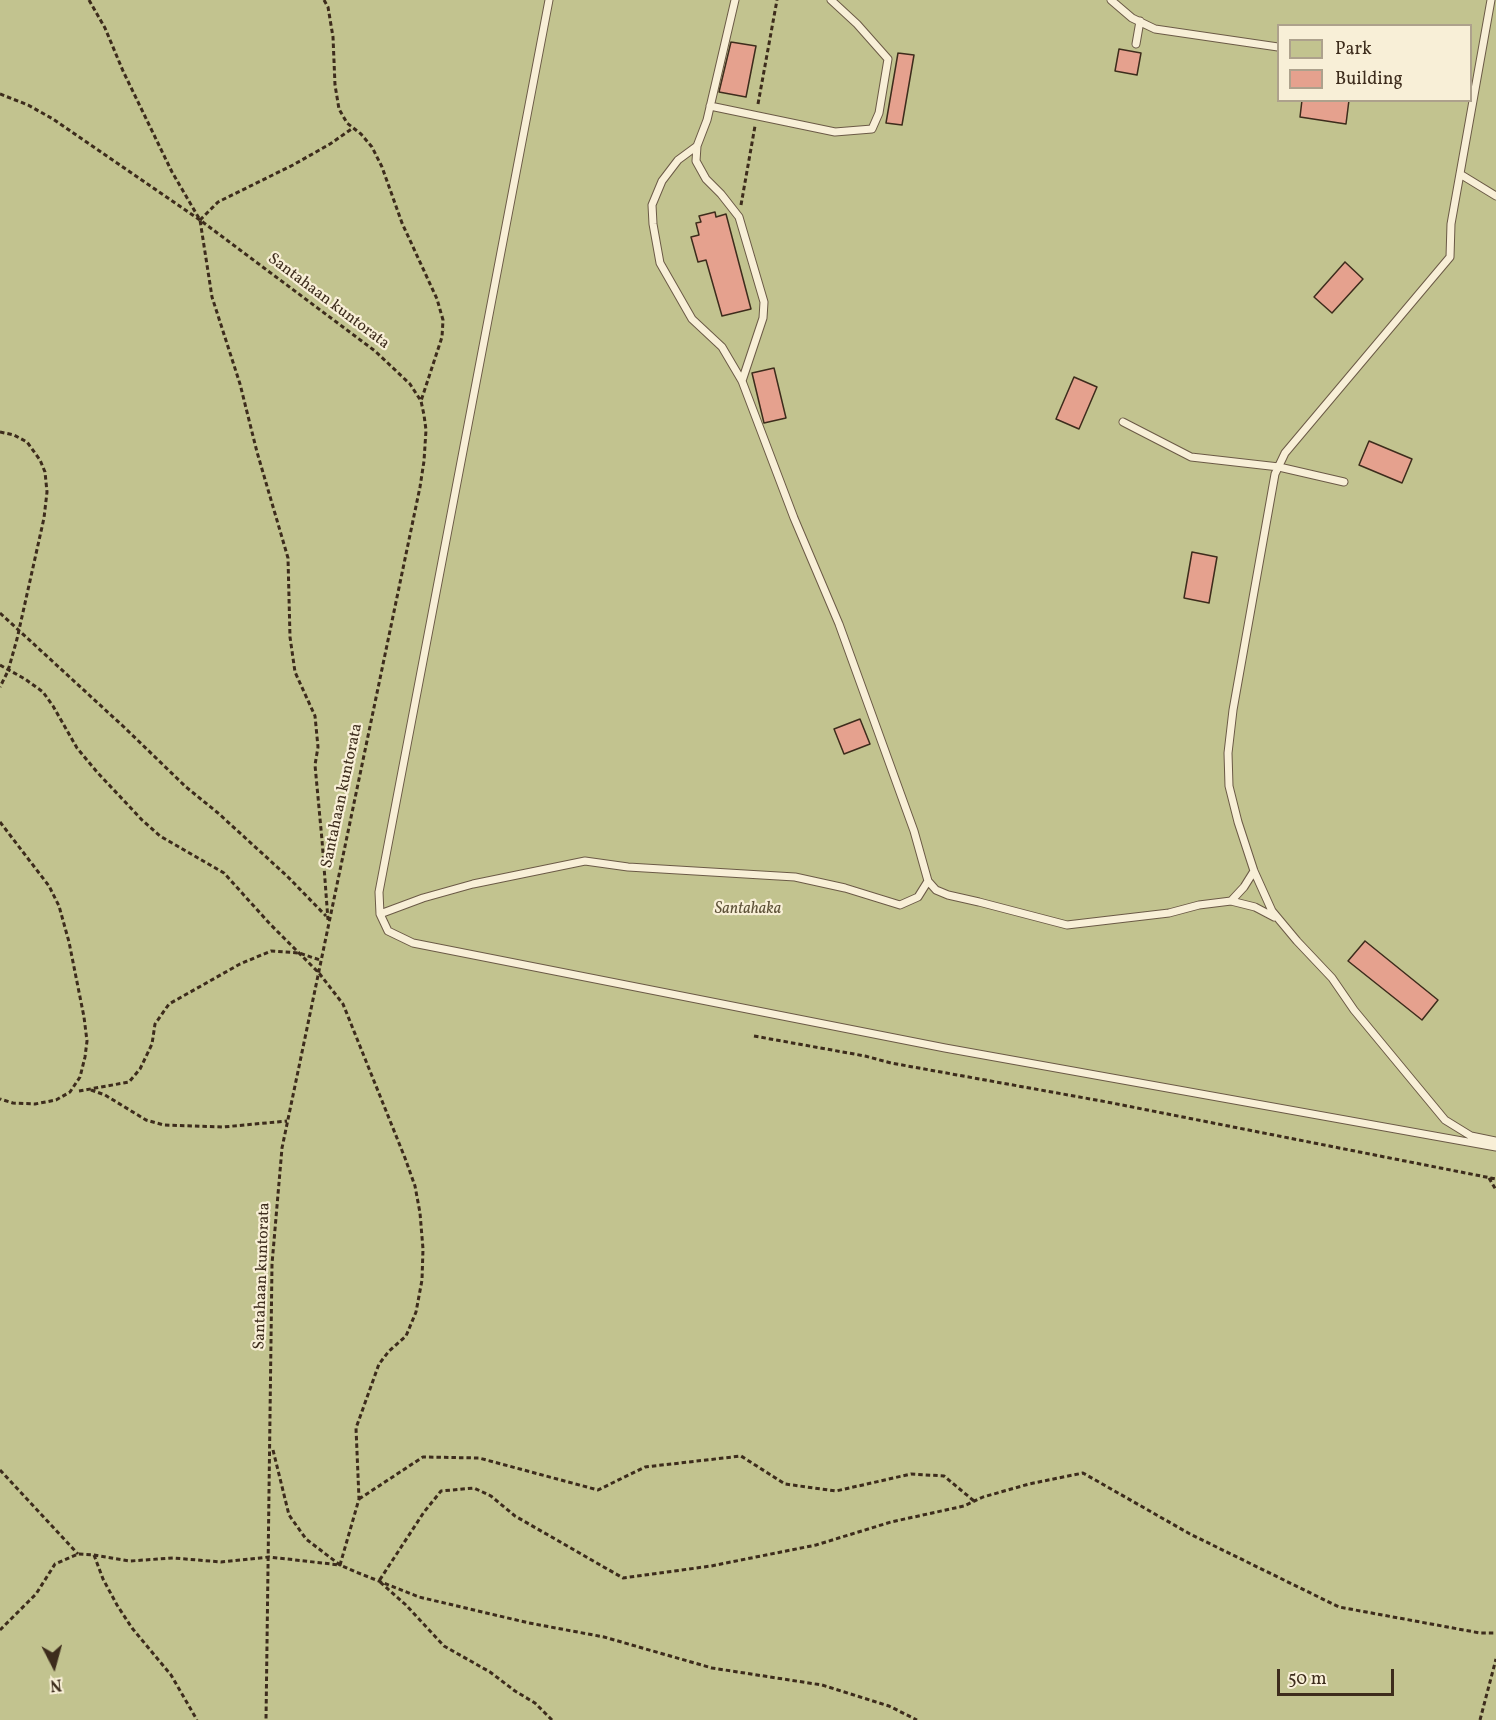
<!DOCTYPE html>
<style>
body{margin:0}
#map{position:relative;width:1496px;height:1720px;overflow:hidden;background:#f5e6c2;font-family:Vollkorn,serif}
canvas{display:block}
.legend{position:absolute;left:1277px;top:24px;width:195px;height:78px;box-sizing:border-box;background:#f8efd7;border:2px solid #ada18c;margin:0;padding:8px 10px;list-style:none;font-size:18px;color:#3d2c1c}
.legend li{display:flex;align-items:center;gap:12px;height:30px}
.legend b{width:30px;border:2px solid #ada18c}
.north{position:absolute;left:24px;top:1636px;width:60px;height:60px;-webkit-text-stroke:4px #f8efd7;paint-order:stroke;rotate:174deg;font-size:16px;font-weight:700;line-height:24px;text-align:center;color:#3d2c1c}
.north::after{content:'';display:block;margin:auto;width:21px;height:27px;background:#3d2c1c;clip-path:polygon(50% 0,100% 100%,50% 72%,0 100%)}
.scale{position:absolute;left:1277px;top:1669px;width:117px;height:27px;box-sizing:border-box;border:3px solid #3d2c1c;border-top:0;padding-left:8px;font-size:18px;line-height:21px;white-space:nowrap;color:#3d2c1c;-webkit-text-stroke:4px #f8efd7;paint-order:stroke}
</style>
<div id="map">
<canvas width="1496" height="1720"></canvas>
<ul class="legend">
<li><b style="height:16px;background:#c2c38f"></b>Park</li>
<li><b style="height:16px;background:#e5a18e"></b>Building</li>
</ul>
<div class="north">N</div>
<div class="scale">50 m</div>
</div>
<script>
const c = document.querySelector('canvas').getContext('2d');
c.lineJoin = 'round';
function fillPath(path, color) { c.fillStyle = color; c.fill(path, 'evenodd'); }
const shape = rows => new Path2D(rows.map(r => 'M' + r).join(''));
function strokePath(path, color, width, dash) { c.strokeStyle = color; c.lineWidth = width; c.lineCap = dash ? 'butt' : 'round'; c.setLineDash(dash || []); c.stroke(path); }
function label(font, color, halo, rows, align = 'center') {
  c.font = font + ' Vollkorn,serif'; c.lineWidth = 4.5; c.setLineDash([]); c.textBaseline = 'middle'; c.strokeStyle = halo; c.fillStyle = color; for (const [text, x, y, turn = 0] of rows) {
    c.save(); c.translate(x, y); c.rotate((+turn || 0) * Math.PI / 180); c.textAlign = isNaN(turn) ? turn : align; if (halo) c.strokeText(text, 0, 0); c.fillText(text, 0, 0); c.restore();
  }
}
const green = shape([
 [0,0,1496,0,1496,1720,0,1720],
 [1278,26,1470,26,1470,100,1278,100]
]);
const building = shape([
 [731,42,756,46,746,97,719,92,731,42],
 [1119,49,1141,53,1137,75,1115,71,1119,49],
 [898,53,914,55,902,125,886,123,898,53],
 [1302,100,1349,100,1346,124,1300,117,1302,100],
 [715,212,716,217,726,214,751,309,722,316,706,260,698,262,691,237,699,235,696,223,701,222,699,216,715,212],
 [1345,262,1363,279,1332,313,1314,297,1345,262],
 [774,368,786,418,764,423,752,373,774,368],
 [1074,377,1097,387,1079,429,1056,419,1074,377],
 [1369,441,1412,459,1402,483,1359,465,1369,441],
 [1192,552,1217,557,1209,603,1184,598,1192,552],
 [860,719,870,744,844,754,834,729,860,719],
 [1365,941,1438,1000,1422,1020,1348,961,1365,941]
]);
const path = shape([
 [89,0,105,28,123,71,172,172,200,220,212,297,240,384,257,452,288,558,290,637,295,672,315,716,318,747,315,765,322,840,328,920],
 [324,0,328,7,333,37,335,85,339,109,347,123,361,134,372,147,382,167,402,223,437,299,443,320,442,337,421,401],
 [0,94,28,105,53,119,200,220,375,351,410,384,421,401,424,415,426,430,424,461,420,487,282,1148,272,1264,266,1720],
 [758,104,777,0],
 [741,205,755,126],
 [200,220,218,202,293,165,330,144,353,128],
 [0,432,14,435,27,442,40,460,45,472,47,492,44,518,17,639,8,671,0,687],
 [0,613,125,728,186,787,218,813,287,876,326,916],
 [0,665,25,679,43,692,53,706,77,748,97,772,142,820,160,836,224,873,270,924,319,973,343,1004,405,1158,415,1186,420,1213,423,1249,422,1280,416,1312,406,1336,389,1351,379,1364,356,1428,359,1499,340,1565,269,1557,221,1562,173,1558,130,1561,94,1555,78,1554,55,1564,36,1594,0,1630],
 [0,822,49,886,59,906,69,942,84,1017,87,1041,85,1057,80,1077,70,1092,56,1100,35,1104,13,1103,0,1099],
 [754,1036,865,1056,891,1063,1107,1102,1496,1179],
 [91,1090,105,1095,146,1120,164,1125,223,1127,287,1121],
 [79,1091,129,1082,140,1069,152,1044,155,1024,169,1004,240,964,271,951,299,953,320,960],
 [1489,1178,1496,1190],
 [273,1450,289,1515,306,1539,340,1565,356,1572,419,1597,529,1623,604,1637,712,1668,822,1685,889,1706,917,1720],
 [0,1470,78,1554],
 [359,1499,423,1457,479,1458,598,1490,645,1467,741,1456,785,1484,836,1491,911,1474,944,1476,974,1501],
 [94,1555,103,1579,117,1605,132,1628,171,1675,197,1720],
 [552,1720,535,1703,515,1691,490,1672,444,1646,406,1605,379,1581,424,1512,441,1491,474,1488,491,1496,515,1516,623,1578,711,1566,816,1545,891,1522,964,1506,983,1497,1029,1484,1083,1473,1190,1534,1339,1607,1480,1633,1496,1633],
 [1480,1720,1496,1659]
]);
const service = shape([
 [549,0,379,892,380,914,388,931,413,943,945,1048,1496,1147],
 [1111,0,1132,18,1155,29,1278,47],
 [1491,0,1451,224,1450,257,1285,453,1275,474,1233,710,1228,753,1229,786,1238,822,1254,871,1272,911,1297,941,1332,978,1354,1010,1445,1120,1471,1136,1496,1141],
 [1136,44,1140,21],
 [710,106,835,132,872,129,879,113,888,59,857,24,831,0],
 [697,146,696,161,706,179,721,194,739,217,764,302,763,318,742,381],
 [1460,174,1496,196],
 [1123,422,1191,457,1279,467,1344,482],
 [928,881,936,890,948,895,979,902,1067,925,1169,913,1199,905,1231,901,1244,887,1254,871],
 [1231,901,1255,907,1274,917],
 [380,914,423,898,473,884,585,861,628,867,795,877,845,888,900,905,918,897,928,881,914,831,839,624,794,518,742,381,722,347,692,319,660,263,653,224,652,205,662,181,678,160,697,146,707,120,735,0]
]);
const streetNames = [
 ["Santahaan kuntorata",328,302,37],
 ["Santahaan kuntorata",343,796,-78],
 ["Santahaan kuntorata",263,1276,-88]
];
const parkNames = [
 ["Santahaka",748,910]
];
fillPath(green, '#c2c38f');
fillPath(building, '#e5a18e');
strokePath(building, '#3d2c1c', 1.5);
strokePath(service, '#6b5a46', 9);
strokePath(path, '#3d2c1c', 3, [4.5, 3]);
strokePath(service, '#f8efd7', 7);
label('16px', '#3d2c1c', '#f8efd7', streetNames);
label('italic 16px', '#5e5239', '#f8efd7', parkNames);
</script>
